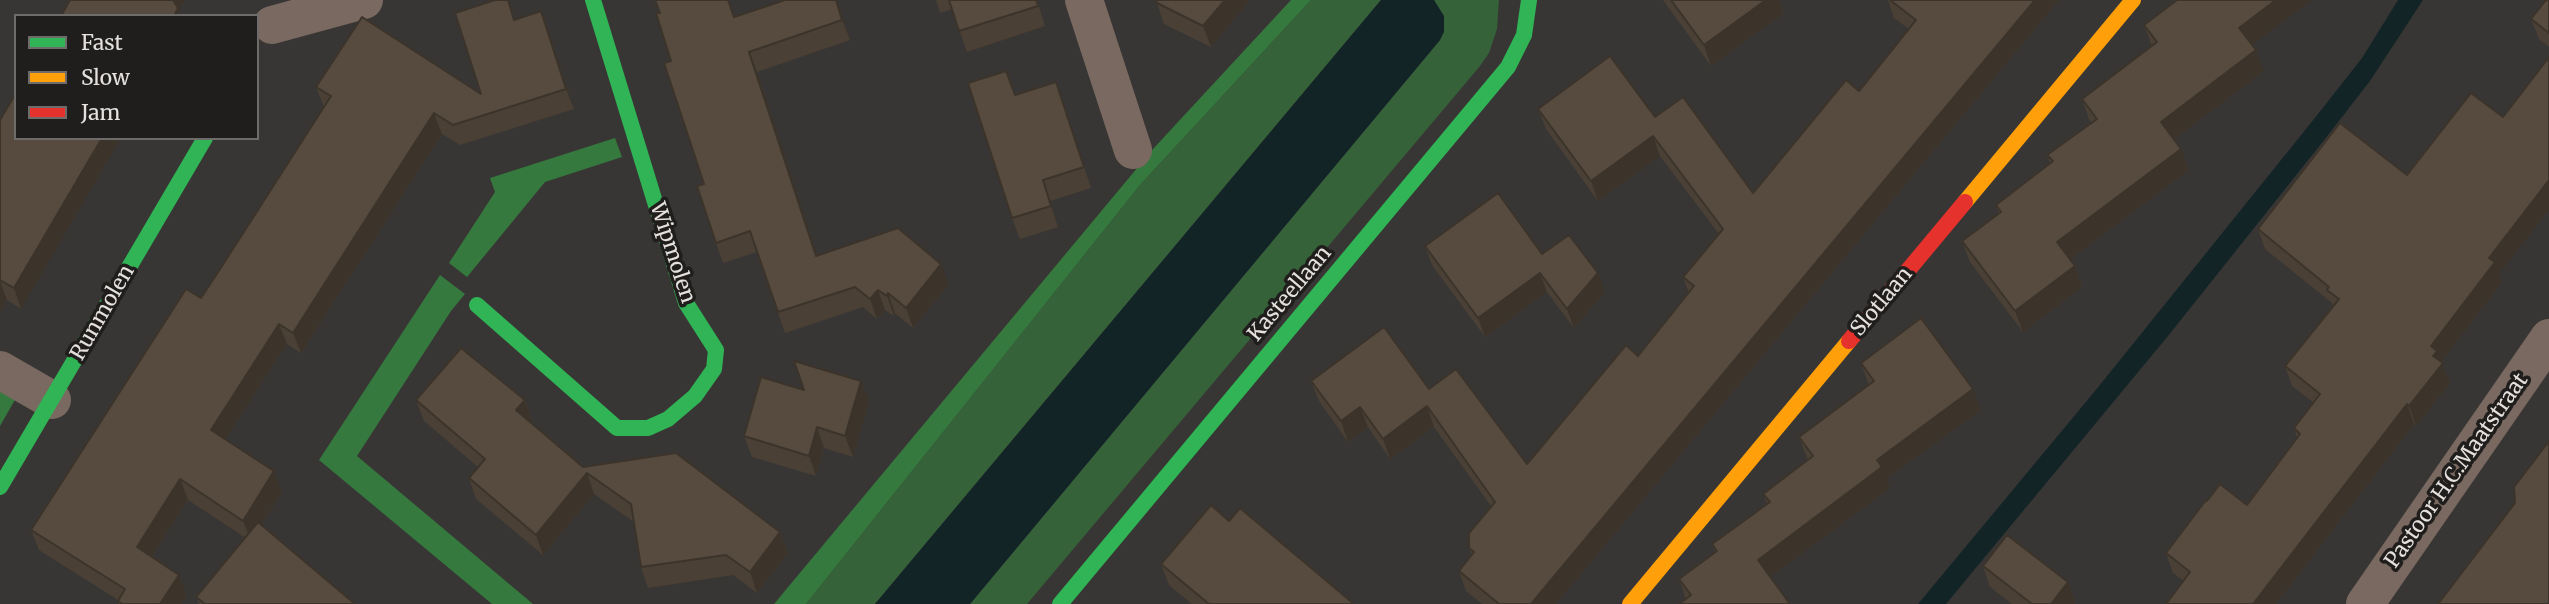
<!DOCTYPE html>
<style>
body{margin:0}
#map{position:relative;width:2549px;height:604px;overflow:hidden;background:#383634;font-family:Merriweather,serif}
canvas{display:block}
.legend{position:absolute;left:14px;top:14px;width:245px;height:126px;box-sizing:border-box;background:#201e1c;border:2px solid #6e6c6a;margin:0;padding:9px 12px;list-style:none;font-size:21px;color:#e4e1df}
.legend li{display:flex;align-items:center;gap:14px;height:35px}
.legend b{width:35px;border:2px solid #6e6c6a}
</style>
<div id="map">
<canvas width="2549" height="604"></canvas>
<ul class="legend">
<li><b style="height:9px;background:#30b455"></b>Fast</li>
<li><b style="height:9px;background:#ff9f0a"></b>Slow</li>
<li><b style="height:9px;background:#e5322d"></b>Jam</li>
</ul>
</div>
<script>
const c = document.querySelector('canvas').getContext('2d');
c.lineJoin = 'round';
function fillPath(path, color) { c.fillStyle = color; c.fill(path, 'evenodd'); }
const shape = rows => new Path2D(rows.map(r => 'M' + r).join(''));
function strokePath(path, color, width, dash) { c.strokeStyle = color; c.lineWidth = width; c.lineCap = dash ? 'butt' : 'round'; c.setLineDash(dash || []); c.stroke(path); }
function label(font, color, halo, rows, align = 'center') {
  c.font = font + ' Merriweather,serif'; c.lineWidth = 7; c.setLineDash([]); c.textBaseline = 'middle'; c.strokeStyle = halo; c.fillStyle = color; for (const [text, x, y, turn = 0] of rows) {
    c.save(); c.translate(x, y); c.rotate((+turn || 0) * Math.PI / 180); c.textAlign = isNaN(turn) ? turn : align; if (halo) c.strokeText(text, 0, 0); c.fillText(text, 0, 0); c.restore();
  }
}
const green = shape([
 [1311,0,1381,0,875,604,806,604,1140,185],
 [1434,0,1499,0,1497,29,1489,53,1480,66,1027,604,970,604,1440,40]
]);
const forest = shape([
 [1291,0,1311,0,1140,185,806,604,774,604,1153,149],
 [615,138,622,157,545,182,467,277,449,263,495,192,490,178],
 [440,275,465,294,451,311,357,456,533,604,492,604,319,460],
 [0,388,16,398,0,426]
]);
const water = shape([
 [1381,0,1434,0,1444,16,1444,32,1440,40,970,604,875,604],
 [2398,0,2423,0,2370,81,2325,139,2168,336,1946,604,1918,604,2095,391,2314,119,2362,58]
]);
const street = shape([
 [1084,0,1133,150],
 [272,25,364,0],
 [0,370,52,400],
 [2365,604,2549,338]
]);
const fast = shape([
 [477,305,617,428,648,428,668,419,695,396,714,369,716,350,686,303,593,0],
 [0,487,205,138],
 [1060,604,1508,67,1524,35,1529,0]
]);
const slow = shape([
 [1965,202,2133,0],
 [1630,604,1849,341]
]);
const jam = shape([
 [1849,341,1965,202]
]);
const wall = shape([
 [785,0,837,0,850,40,757,72,817,255,949,284,913,328,895,313,894,316,885,310,877,319,863,307,785,333,757,252,723,263,716,243,704,184,671,61,660,13,735,17],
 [936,0,1037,0,1045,26,967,52,952,9,940,13],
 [1156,0,1250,0,1211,47,1164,24],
 [1663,0,1779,0,1784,13,1711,66],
 [1888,0,2059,0,1556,604,1482,604,1466,591,1459,571,1472,555,1469,548,1491,506,1434,427,1390,459,1368,427,1348,442,1319,401,1311,381,1429,389,1527,464,1638,356,1689,293,1683,277,1719,234,1660,156,1598,201,1546,129,1538,109,1655,117,1753,193,1859,91,1909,29,1894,18],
 [2549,0,2549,47,2539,39,2531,19],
 [515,19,548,31,574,109,460,145,442,134,301,353,287,344,225,439,282,492,261,525,355,604,199,604,196,597,246,538,188,500,152,556,187,595,181,604,119,604,118,600,39,550,31,530,201,298,324,107,316,87,481,94],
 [2144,25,2252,45,2264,71,2174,139,2181,149,2189,170,2070,259,2075,266,2082,287,2023,332,1970,262,1962,241,1999,213,1996,205,2050,163,2047,155,2092,123,2089,119,2082,99,2152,46],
 [1015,95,1063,103,1091,188,1050,201,1058,227,1020,239,1012,218],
 [0,120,21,309,7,300,0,312],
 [2407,175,2499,274,2502,282,2441,362,2450,383,2416,426,2414,424,2276,604,2166,604,2184,581,2173,573,2166,553,2207,501,2247,505,2297,438,2294,428,2313,402,2292,386,2285,366,2333,306,2332,303,2265,249,2258,229],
 [1425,246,1542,254,1605,292,1574,328,1547,292,1485,337,1432,265],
 [1861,363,1981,410,1886,479,1890,488,1770,577,1686,599,1679,579,1715,552,1712,544,1767,504,1763,494,1808,460,1799,437,1869,385],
 [861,381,869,401,853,457,824,448,816,476,752,457,744,436,804,390],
 [416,400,525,400,532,421,531,423,583,467,780,532,788,553,757,593,733,575,648,588,641,567,634,522,594,494,543,555,476,499,469,478,478,467,424,421],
 [1229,521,1354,604,1192,604,1169,585,1161,564],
 [1983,566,2068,582,2075,602,2074,604,2012,604,1990,587]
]);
const shadedWall = shape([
 [171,0,185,0,179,11,181,16,174,16],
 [836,0,837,0,850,40,842,20],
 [1225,0,1250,0,1211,47,1203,26],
 [1766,0,1779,0,1784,13,1711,66,1704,45],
 [2035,0,2059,0,1556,604,1531,604],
 [2276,0,2312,0,2246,49,2239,28],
 [541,11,548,31,574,109,566,89],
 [2256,50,2264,71,2169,143,2161,122],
 [749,52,757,72,824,276,816,256],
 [434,113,442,134,301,353,293,333],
 [1653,136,1660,156,1598,201,1591,181],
 [102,138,121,138,21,309,14,288],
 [2181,149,2189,170,2065,263,2057,242],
 [1043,180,1050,201,1058,227,1051,206],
 [2549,180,2549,210,2499,274,2502,282,2441,362,2450,383,2416,426,2409,406,2433,356,2431,346,2489,258],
 [941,264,949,284,913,328,906,308],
 [2075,266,2082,287,2023,332,2015,311],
 [1540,273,1547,292,1485,337,1478,318],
 [1598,273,1605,292,1574,328,1567,309],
 [0,281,7,300,0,312],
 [878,290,885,310,877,319,870,299],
 [888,293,895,313,894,316,887,296],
 [279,324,287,344,218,450,211,430],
 [861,381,869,401,853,457,845,436],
 [1973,389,1981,410,1886,479,1890,488,1765,581,1758,560,1877,460],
 [525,400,532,421,524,431,516,410],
 [2407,404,2414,424,2276,604,2253,604],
 [1427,406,1434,427,1390,459,1383,439],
 [1360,407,1368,427,1348,442,1341,421],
 [817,427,824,448,816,476,809,456],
 [274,471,282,492,251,541,243,521],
 [587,473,594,494,543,555,536,535],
 [180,479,188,500,145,567,137,547],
 [780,532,788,553,757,593,750,572],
 [179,575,187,595,181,604,160,604],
 [2068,582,2075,602,2074,604,2051,604]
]);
const building = shape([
 [70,0,173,0,178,8,174,16,61,16,70,0],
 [495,0,508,0,514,20,541,11,566,89,453,125,434,113,293,333,279,324,211,430,274,471,243,521,180,479,137,547,179,575,160,604,122,604,118,601,125,589,31,530,186,289,201,298,222,266,331,96,316,87,362,17,481,94,455,13,495,0],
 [655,0,728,0,734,17,785,0,836,0,842,20,749,52,816,256,898,228,941,264,906,308,888,293,887,296,878,290,870,299,855,287,778,312,750,231,716,243,697,186,704,184,664,63,671,61,656,13,660,13,655,0],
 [949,0,1036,0,1038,6,959,31,949,0],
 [1156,0,1225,0,1203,26,1157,3,1156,0],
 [1671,0,1766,0,1704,45,1671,0],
 [1890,0,2035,0,1531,604,1499,604,1459,571,1474,552,1469,548,1469,533,1495,502,1427,406,1383,439,1360,407,1341,421,1311,381,1384,327,1429,389,1456,369,1527,464,1626,345,1638,356,1694,286,1683,277,1723,229,1653,136,1591,181,1538,109,1610,56,1655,117,1683,97,1753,193,1846,80,1859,91,1916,20,1890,0],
 [2177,0,2276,0,2239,28,2256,50,2161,122,2181,149,2057,242,2075,266,2015,311,1962,241,2001,212,1996,205,2053,161,2047,155,2097,119,2082,99,2157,42,2144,25,2177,0],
 [2546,0,2549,0,2549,33,2531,19,2546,0],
 [2549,57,2549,180,2489,258,2495,262,2431,346,2437,351,2433,356,2443,363,2409,406,2407,404,2253,604,2166,604,2190,572,2166,553,2206,500,2207,501,2220,484,2247,505,2300,434,2294,428,2320,394,2285,366,2339,299,2327,290,2329,287,2258,229,2340,123,2407,175,2471,93,2503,117,2549,57],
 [1006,71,1015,95,1056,82,1084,167,1043,180,1051,206,1012,218,968,83,1006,71],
 [16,93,16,138,102,138,14,288,0,280,0,120,16,93],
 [1498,193,1542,254,1569,235,1598,273,1567,309,1540,273,1478,318,1425,246,1498,193],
 [1921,318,1973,389,1877,460,1882,467,1758,560,1790,604,1679,604,1691,595,1679,579,1717,551,1712,544,1770,502,1763,494,1813,456,1799,437,1874,381,1861,363,1921,318],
 [461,348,525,400,516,410,583,467,676,453,780,532,750,572,726,555,641,567,631,504,587,473,536,535,469,478,485,459,416,400,461,348],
 [794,361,861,381,845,436,817,427,809,456,744,436,761,377,804,390,794,361],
 [2549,441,2549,604,2438,604,2515,503,2514,487,2549,441],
 [1211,505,1229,521,1240,508,1354,604,1209,604,1161,564,1211,505],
 [258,522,355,604,205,604,196,597,258,522],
 [2007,535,2068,582,2051,604,2032,604,1983,566,2007,535]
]);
const streetNames = [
 ["Wipmolen",672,253,72],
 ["Kasteellaan",1290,294,-50],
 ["Slotlaan",1882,302,-50],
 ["Runmolen",103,313,-60],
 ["Pastoor H.C.Maatstraat",2457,471,-55]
];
fillPath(green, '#356239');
fillPath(forest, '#35793e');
fillPath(water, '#132427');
strokePath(street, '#7a6960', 38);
strokePath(fast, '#30b455', 16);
strokePath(slow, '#ff9f0a', 16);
strokePath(jam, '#e5322d', 16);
fillPath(wall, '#4a4035');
fillPath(shadedWall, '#3c342b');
fillPath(building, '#564b3e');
strokePath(building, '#3c342b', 2);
label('21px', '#e4e1df', '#201e1c', streetNames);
</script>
